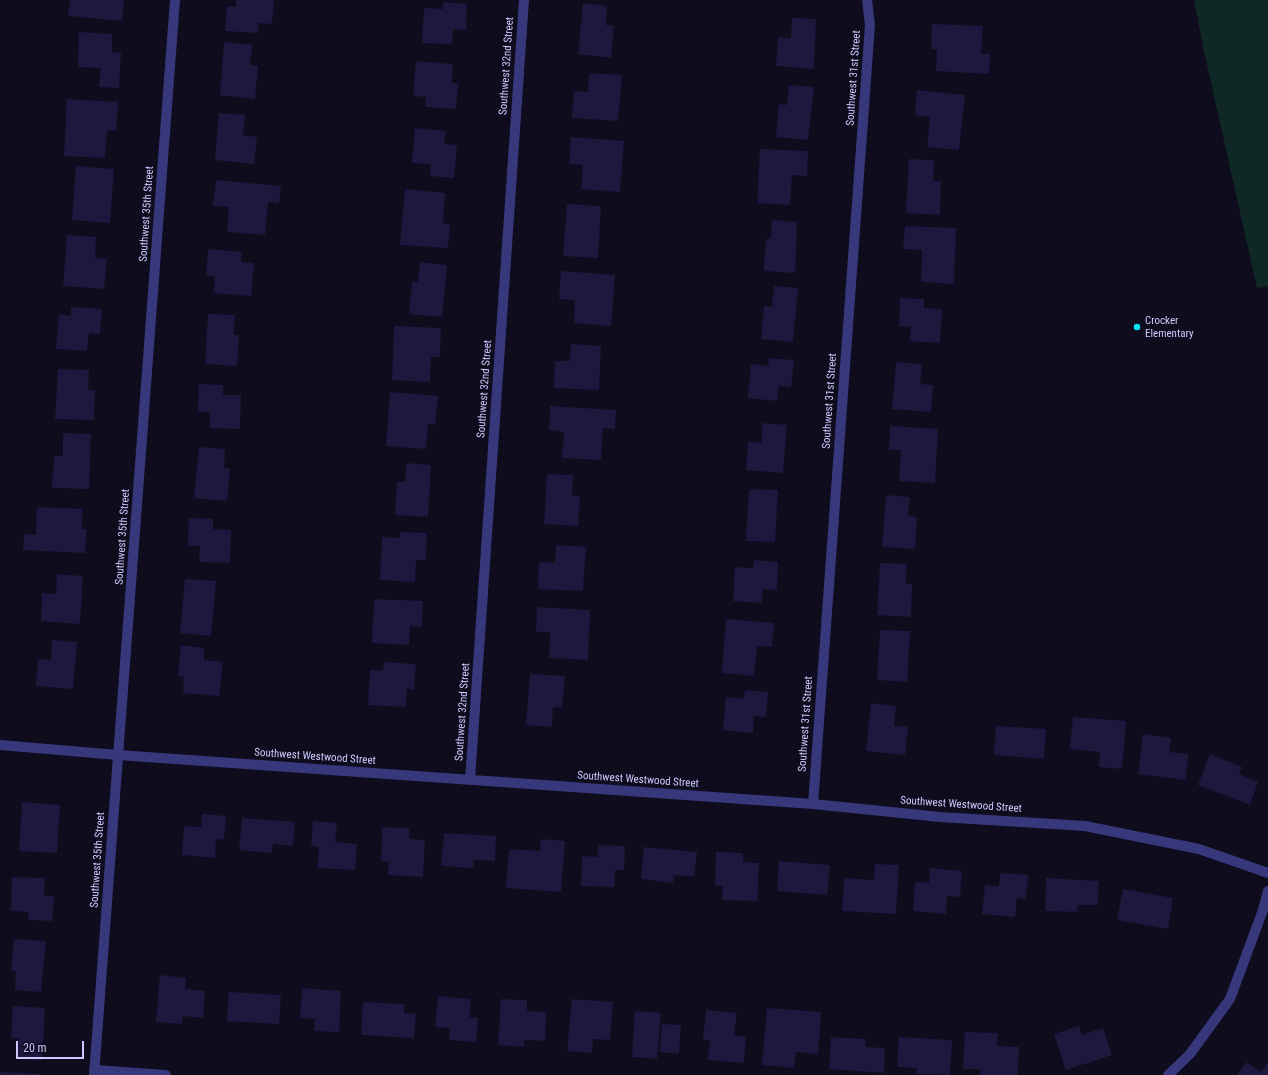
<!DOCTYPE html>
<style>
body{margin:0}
#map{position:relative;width:1268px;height:1075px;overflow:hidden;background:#0e0c1d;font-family:"Roboto Condensed",sans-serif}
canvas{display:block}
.scale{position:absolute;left:16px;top:1041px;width:68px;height:18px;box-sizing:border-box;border:2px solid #ccc9fe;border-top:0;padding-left:5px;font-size:12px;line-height:14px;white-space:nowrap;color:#ccc9fe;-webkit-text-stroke:3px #0e0c1d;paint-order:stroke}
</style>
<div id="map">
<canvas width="1268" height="1075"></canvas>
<div class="scale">20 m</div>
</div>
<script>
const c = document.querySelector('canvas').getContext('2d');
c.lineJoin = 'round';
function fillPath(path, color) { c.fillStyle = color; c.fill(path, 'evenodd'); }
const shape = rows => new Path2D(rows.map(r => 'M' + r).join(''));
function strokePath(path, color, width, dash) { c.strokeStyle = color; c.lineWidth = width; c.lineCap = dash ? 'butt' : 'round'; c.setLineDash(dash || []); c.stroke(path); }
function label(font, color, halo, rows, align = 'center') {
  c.font = font + ' "Roboto Condensed",sans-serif'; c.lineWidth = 3.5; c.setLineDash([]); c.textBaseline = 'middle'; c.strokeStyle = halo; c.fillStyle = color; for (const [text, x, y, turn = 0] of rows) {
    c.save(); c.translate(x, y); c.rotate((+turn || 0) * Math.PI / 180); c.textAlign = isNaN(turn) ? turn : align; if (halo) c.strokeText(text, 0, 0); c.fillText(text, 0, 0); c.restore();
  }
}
const green = shape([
 [1194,0,1268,0,1268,286,1257,288,1203,47]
]);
const building = shape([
 [70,0,124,0,122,21,68,16],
 [236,0,274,0,272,24,259,23,258,33,225,31,227,6,236,7],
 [443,2,467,4,466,30,453,29,452,44,422,43,424,8,443,9],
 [583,3,607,6,606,25,614,26,611,58,578,54],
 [792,18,816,19,814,69,776,66,778,37,791,38],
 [932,24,983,26,981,54,990,54,989,74,936,71,937,49,931,49],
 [79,32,112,34,112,52,121,53,119,88,99,87,101,68,78,67],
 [224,42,252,45,250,65,258,66,255,99,220,95],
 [416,61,453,64,452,83,458,83,456,109,425,107,426,97,413,96],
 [589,73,622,75,618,121,572,118,574,91,588,92],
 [789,85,814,87,808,140,776,137,779,104,787,105],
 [917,90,965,95,959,150,927,147,930,117,915,115],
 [67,99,118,102,116,131,107,130,105,158,64,156],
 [219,113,245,115,243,135,257,137,254,164,215,160],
 [415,128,446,131,444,144,457,145,454,178,430,176,431,164,412,163],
 [571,137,624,141,620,192,581,189,583,165,569,164],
 [760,149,808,151,807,176,792,175,790,205,757,203],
 [909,159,934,160,933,181,941,181,940,215,906,213],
 [76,166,114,169,110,223,72,220],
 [216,180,281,186,279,203,268,202,265,235,227,232,229,207,213,206],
 [405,189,445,193,443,223,450,224,448,248,400,245],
 [567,204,601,206,598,258,563,256],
 [772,220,797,222,795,273,764,271,766,239,771,239],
 [905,226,956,228,954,284,921,282,922,250,903,249],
 [67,235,96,237,95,258,107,259,104,289,63,286],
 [208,249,242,252,241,262,254,263,251,296,214,293,215,276,206,275],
 [420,262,447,265,442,317,409,314,412,281,418,282],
 [561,271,615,275,611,326,574,323,575,300,559,299],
 [774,286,798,288,793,342,761,339,764,306,772,307],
 [900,298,924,299,924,308,942,309,940,343,910,341,911,327,899,326],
 [71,307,102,309,100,334,89,333,87,351,56,349,59,314,71,316],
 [208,314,235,315,234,335,239,335,237,366,205,364],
 [394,326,441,328,440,357,431,357,430,382,392,380],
 [571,344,601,346,599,390,554,388,555,361,570,361],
 [769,358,794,360,791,387,779,386,777,401,748,398,751,364,768,366],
 [896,362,922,364,920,384,933,385,931,412,892,409],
 [58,369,89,370,88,390,95,390,94,420,55,419],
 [199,384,223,385,223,395,241,395,240,429,210,428,210,412,198,412],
 [390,392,438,396,435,425,428,424,426,449,386,446],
 [550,406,616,410,615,429,603,428,601,460,562,458,564,432,549,430],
 [763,423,787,425,783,473,746,470,748,442,761,443],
 [890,426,938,429,935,483,899,481,901,450,889,450],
 [63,433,91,434,89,489,52,488,54,456,63,456],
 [199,447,225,449,224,468,230,469,227,501,194,498],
 [406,463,431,465,428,517,395,515,397,482,405,482],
 [547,474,573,475,572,495,580,496,578,526,544,524],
 [749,489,778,490,775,542,746,541],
 [886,495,910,497,908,516,917,517,915,549,882,547],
 [37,507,83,509,82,529,86,529,85,553,23,550,24,534,36,535],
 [189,518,213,519,213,529,231,530,230,563,199,562,200,546,188,546],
 [400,532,427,533,426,560,416,560,415,582,380,580,382,537,400,538],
 [556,545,586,547,583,591,538,589,539,562,555,563],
 [754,560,778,562,777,590,763,589,762,603,733,601,735,567,753,568],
 [880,563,907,564,906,584,912,584,911,617,877,615],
 [57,574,83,576,80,624,41,621,42,593,56,594],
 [185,579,216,581,211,636,180,633],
 [374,599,423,601,422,627,410,626,409,645,372,643],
 [537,607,590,610,588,660,549,658,550,632,536,632],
 [726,619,774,623,772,647,757,646,754,676,722,673],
 [880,630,910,631,907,682,877,680],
 [52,640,77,642,73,689,36,686,38,659,51,660],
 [181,645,204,648,204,660,223,662,219,696,183,693,184,677,178,676],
 [384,662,416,664,414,690,407,689,406,707,368,705,370,670,383,671],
 [530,674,565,676,562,708,553,707,552,727,526,725],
 [745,690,768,692,766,717,754,716,753,733,723,730,726,697,744,699],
 [871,703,896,706,894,726,908,727,905,755,866,751],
 [1073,717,1126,721,1122,769,1099,767,1100,752,1070,749],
 [996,726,1046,729,1044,759,994,755],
 [1143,734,1171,738,1169,752,1188,754,1186,780,1138,774],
 [1210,754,1242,767,1239,774,1258,782,1250,805,1198,785],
 [22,802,60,805,57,853,19,851],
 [202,814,226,816,224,840,216,839,215,858,182,855,184,826,201,827],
 [242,818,295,822,293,846,273,844,272,853,239,850],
 [313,821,337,823,335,842,357,844,355,870,317,868,319,847,311,846],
 [382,827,409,828,409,839,425,840,423,877,388,875,389,862,381,861],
 [444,833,496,836,495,861,474,860,473,868,441,866],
 [541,839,565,841,561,892,506,888,509,849,540,851],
 [598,845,625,846,624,870,615,870,614,887,581,886,582,856,597,857],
 [644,847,697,852,694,877,674,875,673,883,641,879],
 [716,852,743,853,743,862,759,863,757,901,722,900,723,886,715,885],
 [779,861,830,865,827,895,777,891],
 [875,864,899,865,896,914,842,911,844,878,874,880],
 [930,868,962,871,960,897,947,896,946,914,913,911,915,882,929,883],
 [1000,873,1028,875,1026,899,1017,898,1015,917,982,914,985,885,999,886],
 [12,877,45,878,44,896,54,896,52,921,28,920,29,912,11,911],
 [1046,878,1099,881,1098,905,1077,905,1077,912,1045,911],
 [1123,889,1173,898,1168,929,1117,920],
 [14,939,46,941,41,992,15,990,16,971,11,971],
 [160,975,186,978,185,989,205,991,203,1018,183,1016,182,1024,156,1022],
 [302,988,341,991,339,1032,314,1031,315,1019,300,1018],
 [229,992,281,995,279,1024,227,1021],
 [438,996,471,999,469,1017,478,1018,476,1042,449,1040,450,1028,435,1027],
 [501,999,527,1000,527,1011,546,1012,545,1041,524,1040,524,1047,498,1045],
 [572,999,613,1002,610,1040,593,1039,592,1053,567,1051],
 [363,1002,404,1004,404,1013,416,1014,414,1038,361,1035],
 [13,1006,45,1008,42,1060,18,1059,19,1038,11,1038],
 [767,1008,821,1012,818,1054,796,1052,794,1068,762,1065],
 [706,1010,737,1013,734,1035,746,1037,744,1063,708,1060,710,1041,703,1040],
 [635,1011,661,1013,657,1059,632,1057],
 [662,1024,681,1025,679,1054,660,1052],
 [1079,1026,1082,1035,1103,1028,1112,1055,1066,1070,1054,1034],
 [965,1032,998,1033,997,1046,1019,1047,1018,1075,980,1075,981,1069,963,1069],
 [831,1037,866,1039,865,1047,885,1048,884,1073,829,1069],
 [899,1037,952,1040,950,1075,916,1074,917,1068,897,1067],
 [1247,1062,1261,1072,1268,1062,1268,1075,1237,1075],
 [0,1072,40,1074,40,1075,0,1075]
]);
const minor = shape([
 [0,745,118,755,813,804,940,817,1085,826,1199,849,1268,873],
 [470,780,524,0],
 [813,804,870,25,867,0],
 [95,1070,166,1075],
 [94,1075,175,0],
 [1168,1075,1190,1054,1230,999,1263,910,1268,891]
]);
const markers = [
 [1137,327,4,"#03e5f0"]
];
const streetNames = [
 ["Southwest 32nd Street",507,66,-86],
 ["Southwest 31st Street",854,78,-86],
 ["Southwest 35th Street",147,214,-86],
 ["Southwest 32nd Street",485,389,-86],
 ["Southwest 31st Street",830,401,-86],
 ["Southwest 35th Street",123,537,-86],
 ["Southwest 32nd Street",463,712,-86],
 ["Southwest 31st Street",806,724,-86],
 ["Southwest Westwood Street",315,757,4],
 ["Southwest Westwood Street",638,780,4],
 ["Southwest Westwood Street",961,805,4],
 ["Southwest 35th Street",98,860,-86]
];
const poiNames = [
 ["Crocker",1145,321],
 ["Elementary",1145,334]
];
fillPath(green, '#0f2725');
fillPath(building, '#1e183e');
strokePath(minor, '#37387c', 10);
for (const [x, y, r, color] of markers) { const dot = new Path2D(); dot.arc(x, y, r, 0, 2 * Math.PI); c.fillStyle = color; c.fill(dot); strokePath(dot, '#0e0c1d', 1.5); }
label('11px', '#ccc9fe', '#0e0c1d', streetNames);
label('11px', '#ccc9fe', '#0e0c1d', poiNames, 'left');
</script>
